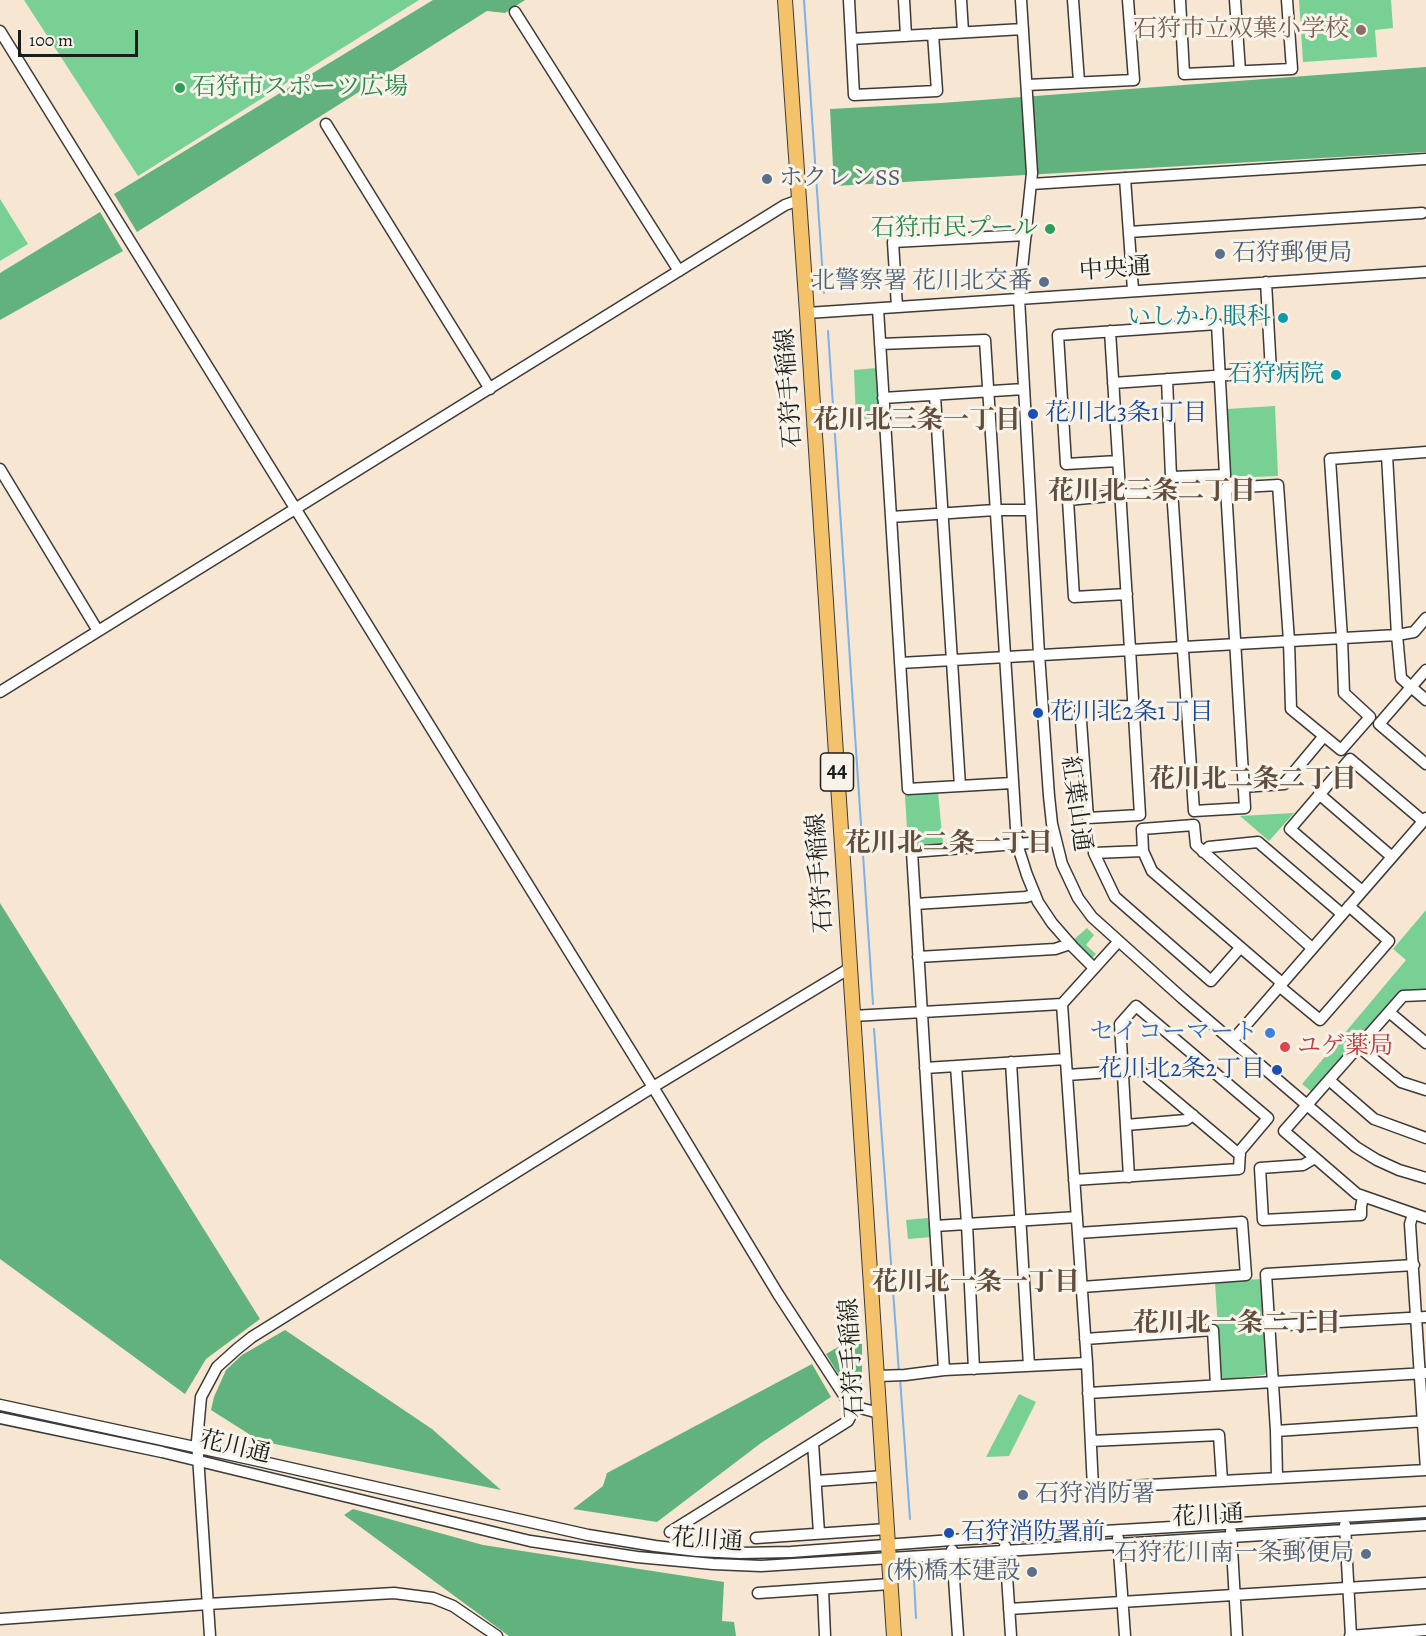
<!DOCTYPE html>
<meta charset="utf-8">
<style>
body{margin:0}
#map{position:relative;width:1426px;height:1636px;overflow:hidden;background:#f6e6d2;font-family:Alegreya,serif}
canvas{display:block}
.scale{position:absolute;left:18px;top:30px;width:120px;height:27px;box-sizing:border-box;border:3px solid #1c1c1c;border-top:0;padding-left:8px;font-size:18px;line-height:21px;white-space:nowrap;color:#1c1c1c;-webkit-text-stroke:4px #f7f3e8;paint-order:stroke}
</style>
<div id="map">
<canvas width="1426" height="1636"></canvas>
<div class="scale">100 m</div>
</div>
<script>
const c = document.querySelector('canvas').getContext('2d');
c.lineJoin = 'round';
function fillPath(path, color) { c.fillStyle = color; c.fill(path, 'evenodd'); }
const shape = rows => new Path2D(rows.map(r => 'M' + r).join(''));
function strokePath(path, color, width, dash) { c.strokeStyle = color; c.lineWidth = width; c.lineCap = dash ? 'butt' : 'round'; c.setLineDash(dash || []); c.stroke(path); }
function label(font, color, halo, rows, align = 'center') {
  c.font = font + ' Alegreya,"Noto Serif JP",serif'; c.lineWidth = 6; c.setLineDash([]); c.textBaseline = 'middle'; c.strokeStyle = halo; c.fillStyle = color; for (const [text, x, y, turn = 0] of rows) {
    c.save(); c.translate(x, y); c.rotate((+turn || 0) * Math.PI / 180); c.textAlign = isNaN(turn) ? turn : align; if (halo) c.strokeText(text, 0, 0); c.fillText(text, 0, 0); c.restore();
  }
}
const green = shape([
 [24,0,419,0,138,176],
 [1299,0,1391,0,1393,28,1375,30,1377,57,1303,62],
 [0,199,28,244,0,261],
 [877,368,881,418,856,419,854,370],
 [1275,406,1278,476,1230,478,1227,409],
 [938,792,943,844,908,846,905,795],
 [1294,813,1269,841,1240,816],
 [1426,910,1426,990,1399,992,1312,1092,1302,1084,1406,960,1393,949],
 [1087,928,1094,935,1086,945,1096,954,1093,957,1089,958,1072,941],
 [928,1218,928,1222,930,1222,932,1237,908,1239,906,1220],
 [1261,1279,1266,1372,1264,1375,1224,1379,1221,1376,1215,1282],
 [1019,1394,1036,1402,1009,1456,986,1457]
]);
const forest = shape([
 [433,0,525,0,505,13,487,11,137,232,114,194],
 [1426,67,1426,152,834,186,830,109,941,103],
 [100,212,123,251,0,320,0,273],
 [0,903,260,1319,206,1359,185,1394,0,1259],
 [285,1330,432,1429,501,1490,260,1441,211,1410,214,1397,226,1370,242,1355],
 [862,1333,862,1398,839,1375,826,1354],
 [812,1364,831,1397,761,1443,657,1522,573,1509,603,1486,607,1473],
 [353,1509,483,1545,724,1582,722,1621,734,1622,736,1636,509,1636,344,1515]
]);
const stream = shape([
 [804,0,824,293],
 [828,331,873,1004],
 [874,1029,899,1373],
 [900,1378,910,1519],
 [914,1579,916,1618]
]);
const minor = shape([
 [849,0,854,95,937,91,933,34],
 [904,0,906,36],
 [961,0,963,32],
 [1021,0,1032,173,1019,298,1039,654,1049,796,1052,824,1062,864,1078,898,1092,917,1182,998,1356,1147,1377,1160,1399,1170,1426,1178],
 [1073,0,1079,82],
 [1180,0,1184,74,1292,69,1287,0],
 [1235,0,1240,71],
 [515,12,679,271],
 [0,31,653,1087,778,1294,845,1397,851,1403,860,1408,879,1413],
 [851,39,1023,29],
 [1027,85,1134,80,1128,0],
 [326,124,490,389],
 [1125,178,1133,290],
 [1031,184,1426,159],
 [1129,232,1422,213],
 [897,307,893,242,1026,235],
 [878,309,908,789,1012,783],
 [807,313,1426,272],
 [1110,331,1130,649,1140,815,1088,818,1080,707,1133,706],
 [880,344,985,340,1017,844,1027,875,1038,902,1052,923,1073,947,1094,968],
 [1113,383,1271,372,1266,282],
 [935,396,960,786],
 [883,398,1024,389],
 [1387,455,1397,635,1414,632,1426,618],
 [1118,461,1066,464,1058,335,1217,324,1225,475,1171,477,1167,379],
 [0,469,98,631],
 [891,517,995,510,1031,510],
 [1127,594,1074,597,1068,500,1172,490,1194,811,1245,808,1226,488,1278,485,1289,641,1291,709,1341,750,1370,717,1344,693,1342,638,1330,459,1426,452],
 [900,663,1397,635,1401,678,1426,700],
 [1426,670,1379,724,1426,764],
 [0,692,785,205,799,200],
 [1243,787,1284,784,1324,736],
 [1319,794,1392,857],
 [1143,851,1094,853,1115,897,1211,981,1240,948],
 [1203,852,1209,847,1258,842,1342,914],
 [1362,891,1290,829,1350,759,1423,821],
 [915,904,1026,897,1035,894],
 [918,957,1055,949,1070,944],
 [1282,983,1152,871,1143,851,1142,829,1194,825,1196,845,1312,948],
 [1279,986,1320,1020,1389,941,1349,906],
 [1426,995,1403,996,1284,1131,1357,1194,1426,1218],
 [1062,1004,1087,1363,1093,1488,1426,1470],
 [1389,1012,1426,1043],
 [853,1016,1062,1004,1118,942],
 [1232,1041,1426,818],
 [1359,1047,1401,1082,1426,1090],
 [1011,1062,1029,1366],
 [956,1066,967,1224,974,1369],
 [925,1068,1066,1059],
 [1067,1075,1139,1070,1240,1155],
 [1329,1080,1374,1119,1426,1138],
 [1126,1125,1186,1120,1193,1115],
 [1315,1158,1303,1165,1260,1168,1263,1220,1361,1215,1361,1207,1363,1197],
 [1074,1180,1239,1169,1240,1151,1268,1118,1136,1006,1120,1024,1129,1177],
 [1413,1214,1410,1224,1426,1470],
 [935,1226,1077,1217],
 [1078,1233,1242,1222,1246,1275,1082,1287],
 [1269,1326,1426,1317],
 [1085,1339,1213,1330,1216,1385],
 [944,1370,912,852,1056,841],
 [878,1376,905,1375,944,1370,1087,1363],
 [1088,1393,1426,1373],
 [0,1405,250,1459,588,1535,655,1546,697,1551,740,1553,791,1552,952,1540,1426,1512],
 [0,1418,162,1452,530,1541,637,1557,713,1564,761,1566,1426,1525],
 [1276,1431,1426,1421],
 [1091,1441,1219,1435,1222,1481],
 [813,1443,819,1533],
 [1277,1478,1276,1431,1266,1274,1414,1265],
 [816,1481,884,1476],
 [1345,1525,1351,1636],
 [1231,1531,1237,1636],
 [670,1532,848,1421,856,1406],
 [756,1538,887,1529],
 [1118,1538,1125,1636],
 [1005,1546,1011,1636],
 [952,1550,958,1636],
 [823,1589,825,1636],
 [758,1593,890,1584],
 [1009,1609,1426,1583],
 [0,1619,208,1604,394,1593,433,1598,453,1606,497,1636],
 [210,1636,197,1441,201,1397,217,1367,237,1349,252,1337,653,1087,850,968],
 [1350,1636,1426,1630]
]);
const major = shape([
 [785,0,807,313,894,1636]
]);
const markers = [
 [1361,30,6,"#8d6e63"],
 [180,88,6,"#2e9e5b"],
 [767,179,6,"#5c6f8a"],
 [1050,229,6,"#2e9e5b"],
 [1220,254,6,"#5c6f8a"],
 [1044,282,6,"#5c6f8a"],
 [1283,318,6,"#0f9aa8"],
 [1336,375,6,"#0f9aa8"],
 [1033,414,6,"#1a4fb4"],
 [1038,713,6,"#1a4fb4"],
 [1270,1033,6,"#3f7fe0"],
 [1285,1047,6,"#e0444e"],
 [1277,1070,6,"#1a4fb4"],
 [1023,1495,6,"#5c6f8a"],
 [949,1533,6,"#1a4fb4"],
 [1366,1554,6,"#5c6f8a"],
 [1032,1572,6,"#5c6f8a"]
];
const shields = [
 [837,772,33]
];
const shieldNames = [
 ["44",837,772]
];
const educationNames = [
 ["石狩市立双葉小学校",1349,30]
];
const leisureNames = [
 ["石狩市スポーツ広場",192,88],
 ["石狩市民プール",1038,229,"right"]
];
const serviceNames = [
 ["ホクレンSS",779,179],
 ["石狩郵便局",1232,254],
 ["北警察署 花川北交番",1032,282,"right"],
 ["石狩消防署",1035,1495],
 ["石狩花川南一条郵便局",1354,1554,"right"],
 ["(株)橋本建設",1020,1572,"right"]
];
const streetNames = [
 ["中央通",1115,270,-4],
 ["石狩手稲線",790,388,-94],
 ["紅葉山通",1075,804,82],
 ["石狩手稲線",821,873,-94],
 ["石狩手稲線",853,1358,-93],
 ["花川通",235,1448,13],
 ["花川通",1208,1517,-3],
 ["花川通",707,1541,4]
];
const cultureNames = [
 ["いしかり眼科",1271,318],
 ["石狩病院",1324,375]
];
const transitNames = [
 ["花川北3条1丁目",1045,414],
 ["花川北2条1丁目",1050,713],
 ["花川北2条2丁目",1265,1070,"right"],
 ["石狩消防署前",961,1533]
];
const shopNames = [
 ["セイコーマート",1258,1033]
];
const healthNames = [
 ["ユゲ薬局",1297,1047]
];
const neighbourhoodNames = [
 ["花川北三条一丁目",917,422],
 ["花川北三条二丁目",1152,493],
 ["花川北二条二丁目",1253,781],
 ["花川北二条一丁目",949,845],
 ["花川北一条一丁目",976,1284],
 ["花川北一条二丁目",1237,1325]
];
fillPath(green, '#78d095');
fillPath(forest, '#62b27e');
strokePath(stream, '#7cb1ea', 2);
strokePath(minor, '#3d3a37', 13);
strokePath(major, '#3d3a37', 16);
strokePath(minor, '#fff', 10);
strokePath(major, '#f4c26a', 14);
for (const [x, y, r, color] of markers) { const dot = new Path2D(); dot.arc(x, y, r, 0, 2 * Math.PI); c.fillStyle = color; c.fill(dot); strokePath(dot, '#f7f3e8', 2); }
for (const [x, y, w] of shields) { const box = new Path2D(); box.roundRect(x - w / 2, y - 19, w, 38, 4.5); c.fillStyle = '#f7f3e8'; c.fill(box); strokePath(box, '#1c1c1c', 1.5); }
label('bold 22px', '#1c1c1c', null, shieldNames);
label('24px', '#785e54', '#f7f3e8', educationNames, 'right');
label('24px', '#27864d', '#f7f3e8', leisureNames, 'left');
label('24px', '#4e5e75', '#f7f3e8', serviceNames, 'left');
label('24px', '#1c1c1c', '#f7f3e8', streetNames);
label('24px', '#0d838f', '#f7f3e8', cultureNames, 'right');
label('24px', '#164399', '#f7f3e8', transitNames, 'left');
label('24px', '#366cbe', '#f7f3e8', shopNames, 'right');
label('24px', '#be3a42', '#f7f3e8', healthNames, 'left');
label('bold 26px', '#604d3e', '#f7f3e8', neighbourhoodNames);
</script>
